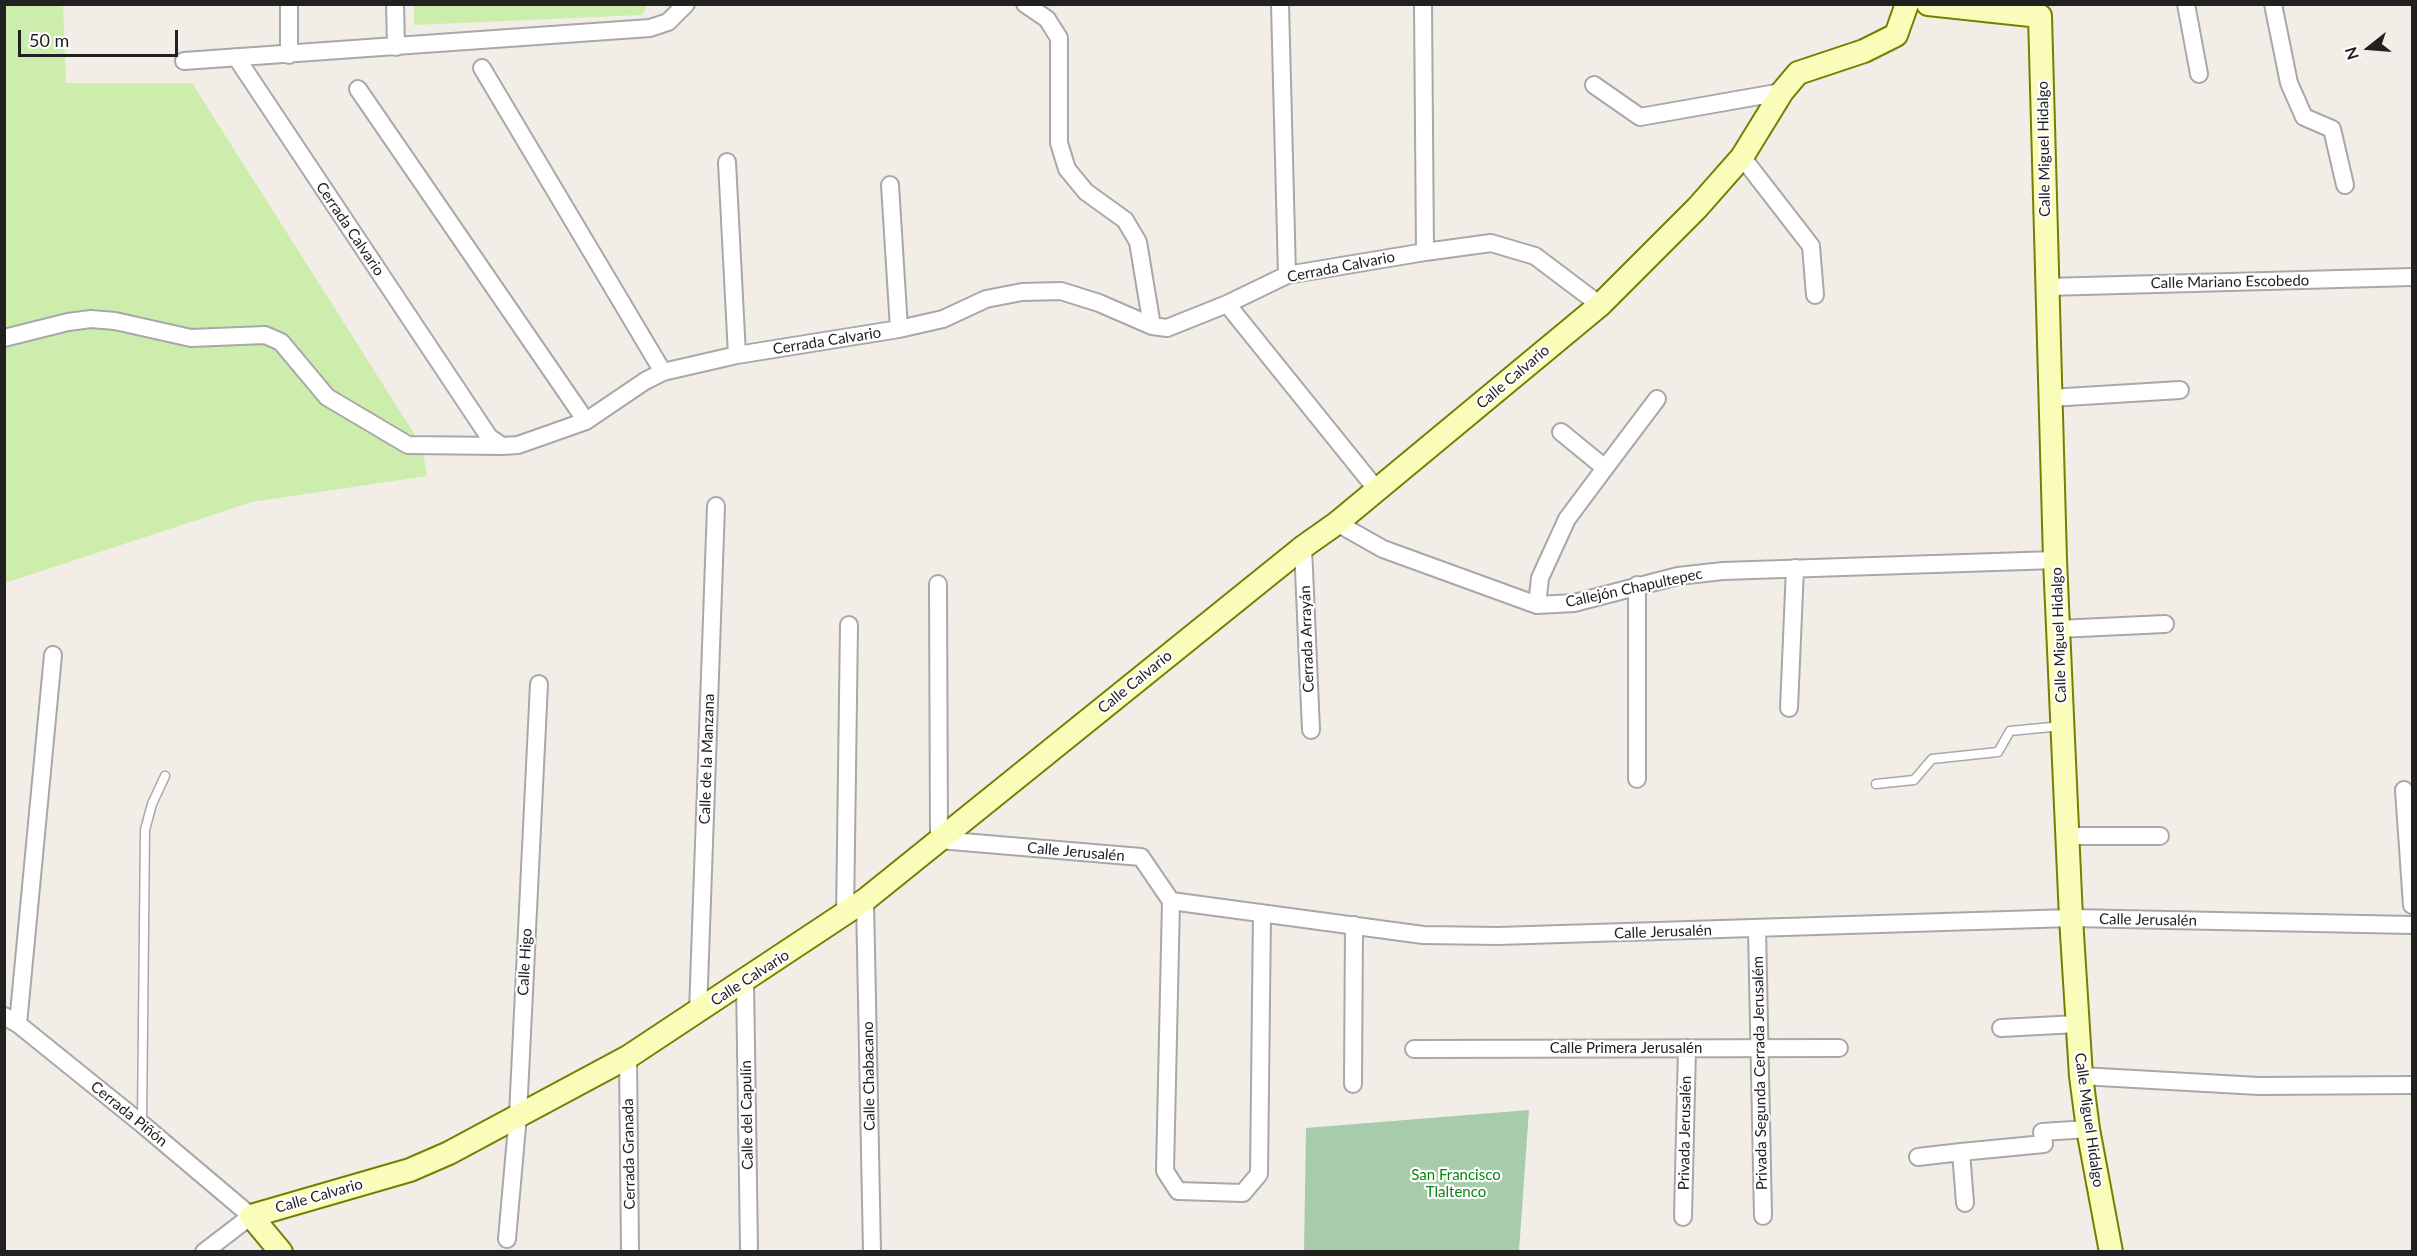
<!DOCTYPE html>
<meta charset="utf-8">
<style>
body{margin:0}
#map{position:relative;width:2417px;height:1256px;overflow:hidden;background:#f2eee7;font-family:Lato,sans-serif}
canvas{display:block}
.frame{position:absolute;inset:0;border:6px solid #212121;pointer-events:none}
.north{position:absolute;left:2339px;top:18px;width:60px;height:60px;-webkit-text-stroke:4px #fff;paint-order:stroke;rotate:253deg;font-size:16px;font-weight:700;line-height:24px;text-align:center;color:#212121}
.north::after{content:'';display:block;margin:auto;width:21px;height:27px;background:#212121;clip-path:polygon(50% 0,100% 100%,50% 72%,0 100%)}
.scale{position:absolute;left:18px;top:30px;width:160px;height:27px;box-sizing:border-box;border:3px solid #212121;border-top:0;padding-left:8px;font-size:18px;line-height:21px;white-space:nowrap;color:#212121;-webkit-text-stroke:4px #fff;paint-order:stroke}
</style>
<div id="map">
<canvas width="2417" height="1256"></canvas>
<div class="frame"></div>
<div class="north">N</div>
<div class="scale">50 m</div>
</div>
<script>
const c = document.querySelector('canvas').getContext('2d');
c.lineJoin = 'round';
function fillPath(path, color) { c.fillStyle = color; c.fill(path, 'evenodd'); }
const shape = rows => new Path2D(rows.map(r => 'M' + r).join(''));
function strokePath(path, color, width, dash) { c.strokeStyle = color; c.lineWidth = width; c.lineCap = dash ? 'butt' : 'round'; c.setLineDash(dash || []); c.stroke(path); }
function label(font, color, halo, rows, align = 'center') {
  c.font = font + ' Lato,sans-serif'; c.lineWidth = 4.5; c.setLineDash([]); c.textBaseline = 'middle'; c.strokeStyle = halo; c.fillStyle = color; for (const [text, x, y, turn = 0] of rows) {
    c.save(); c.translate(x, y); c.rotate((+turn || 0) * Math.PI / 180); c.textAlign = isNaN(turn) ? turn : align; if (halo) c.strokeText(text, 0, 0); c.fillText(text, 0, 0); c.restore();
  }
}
const grass = shape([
 [4,5,63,5,66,83,192,83,422,446,427,476,252,502,5,583],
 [414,5,414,4,647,5,642,15,414,25]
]);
const cemetery = shape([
 [1529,1110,1519,1251,1304,1251,1306,1128]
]);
const lane = shape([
 [1876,784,1914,780,1932,759,1998,752,2010,731,2062,726],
 [142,1123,145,830,152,804,165,776]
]);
const street = shape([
 [289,4,289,55],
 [395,4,396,47],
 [1025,4,1047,19,1059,38,1059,143,1067,169,1086,192,1125,220,1138,242,1152,326],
 [1280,4,1287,275],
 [1423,4,1425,252],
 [2186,4,2199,74],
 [2273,4,2289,83,2304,117,2332,129,2345,185],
 [236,57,489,437,502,446,518,445,586,421,645,381,663,372,737,355,899,329,943,319,986,299,1022,292,1061,291,1099,303,1152,326,1167,328,1227,304,1287,275,1425,252,1491,243,1535,256,1600,305],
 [184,61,650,28,668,22,686,4],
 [482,68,663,372],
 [1594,85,1640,117,1782,92],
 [358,89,586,421],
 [1742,157,1811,246,1815,295],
 [727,162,737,355],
 [890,185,899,329],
 [2047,287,2412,277],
 [1227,304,1377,490],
 [4,338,68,322,91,319,115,321,191,338,265,335,281,342,327,397,408,445,502,446],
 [2050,398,2180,390],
 [1561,432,1605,468,1657,399],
 [1337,523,1383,549,1537,605,1574,603,1678,576,1723,571,2055,560],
 [1303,547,1311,730],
 [938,584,939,840,1141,857,1171,901,1423,935,1498,936,2071,918,2412,925],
 [1537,605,1540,578,1567,519,1605,468],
 [2058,629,2165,624],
 [1789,708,1795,568],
 [1637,779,1637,585],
 [2404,790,2412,905],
 [2067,836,2160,836],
 [865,900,872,1252],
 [1171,901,1165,1171,1178,1191,1243,1193,1259,1174,1262,913],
 [845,916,849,625],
 [1757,929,1763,1216],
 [745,981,749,1248],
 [698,1012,716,506],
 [4,1016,18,1024,142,1124,251,1216,204,1252],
 [18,1024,53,655],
 [2001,1028,2077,1024],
 [1414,1049,1839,1048],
 [628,1057,630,1252],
 [2081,1076,2259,1086,2412,1085],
 [1353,1084,1354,925],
 [1918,1157,1961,1152],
 [1965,1203,1961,1152,2044,1144,2042,1132,2088,1129],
 [1683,1217,1687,1048],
 [507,1239,518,1115,539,684]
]);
const secondary = shape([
 [1928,4,2040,16],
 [2040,16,2055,560,2071,918,2081,1076,2088,1129,2111,1252],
 [281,1252,251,1216,410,1170,449,1153,628,1057,865,900,1303,547,1337,523,1600,305,1697,208,1742,157,1782,92,1798,73,1864,51,1896,35,1907,4]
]);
const streetNames = [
 ["Calle Miguel Hidalgo",2044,149,-91],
 ["Cerrada Calvario",350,229,56],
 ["Cerrada Calvario",1341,267,-11],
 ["Calle Mariano Escobedo",2230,282,-1],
 ["Cerrada Calvario",827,341,-9],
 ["Calle Calvario",1513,377,-40],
 ["Callejón Chapultepec",1634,588,-12],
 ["Calle Miguel Hidalgo",2059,635,-92],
 ["Cerrada Arrayán",1307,639,-92],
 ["Calle Calvario",1135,682,-39],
 ["Calle de la Manzana",707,759,-88],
 ["Calle Jerusalén",1076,852,5],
 ["Calle Jerusalén",2148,920,1],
 ["Calle Jerusalén",1663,932,-2],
 ["Calle Higo",525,962,-87],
 ["Calle Calvario",750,978,-33],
 ["Calle Primera Jerusalén",1626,1048],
 ["Privada Segunda Cerrada Jerusalém",1760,1073,-91],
 ["Calle Chabacano",869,1076,-91],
 ["Cerrada Piñón",129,1114,39],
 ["Calle del Capulín",747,1115,-91],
 ["Calle Miguel Hidalgo",2089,1120,82],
 ["Privada Jerusalén",1685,1133,-89],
 ["Cerrada Granada",629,1154,-91],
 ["Calle Calvario",319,1196,-16]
];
const parkNames = [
 ["San Francisco",1456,1175],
 ["Tlaltenco",1456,1192]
];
fillPath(grass, '#ccedab');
fillPath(cemetery, '#a7ccac');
strokePath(lane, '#a8a8a8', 11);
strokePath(street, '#a8a8a8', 20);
strokePath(secondary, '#738000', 26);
strokePath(lane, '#fff', 8);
strokePath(street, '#fff', 16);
strokePath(secondary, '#fafdba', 22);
label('15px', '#212121', '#fff', streetNames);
label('15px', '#068810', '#fff', parkNames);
</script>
